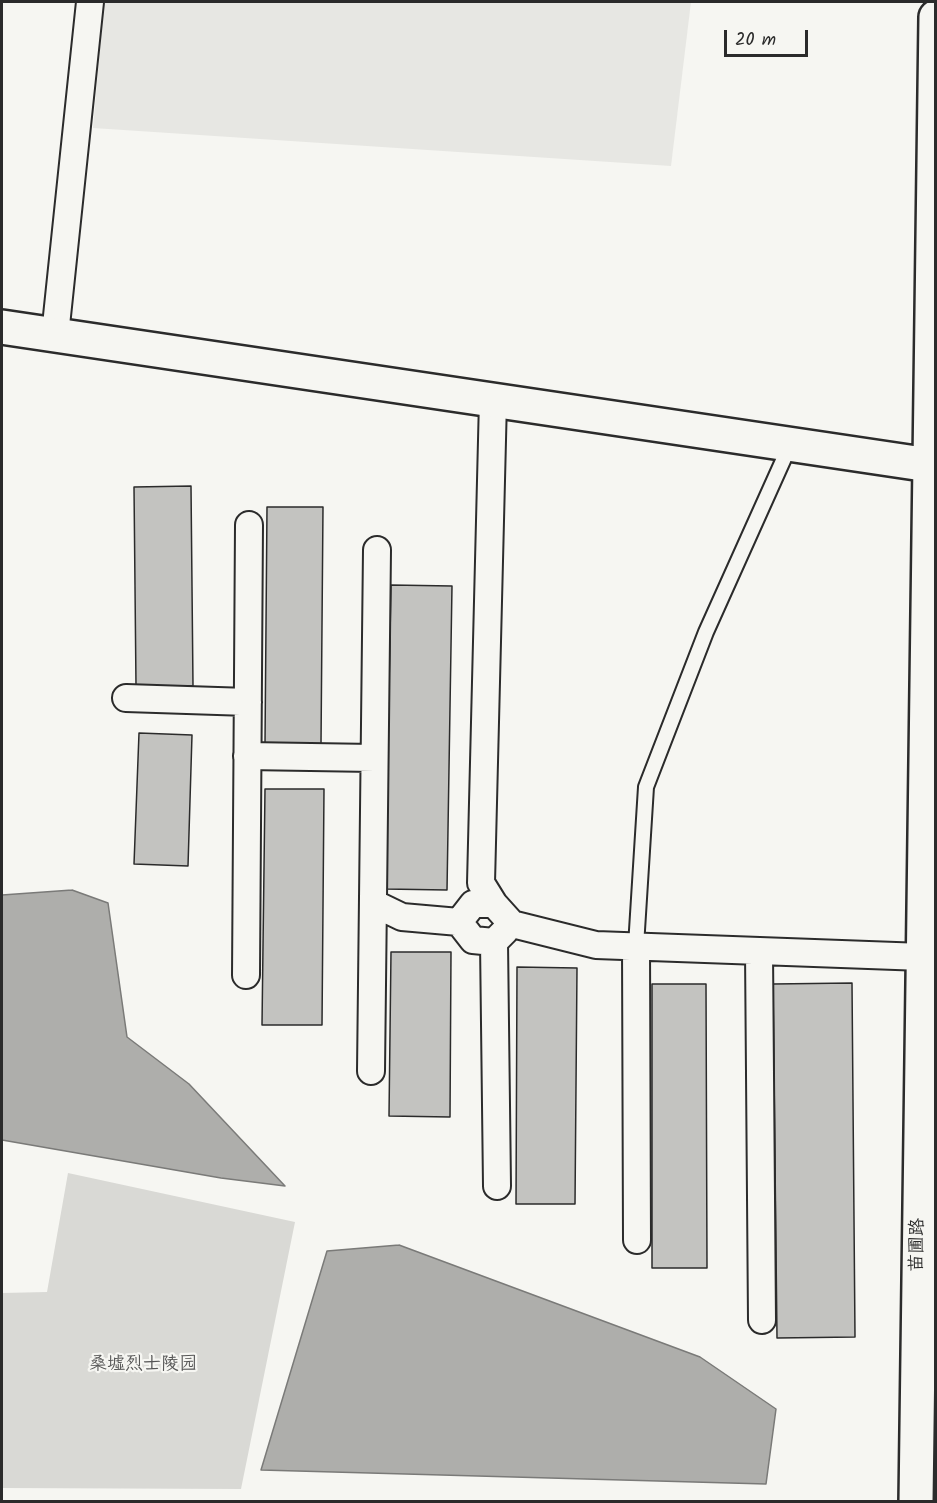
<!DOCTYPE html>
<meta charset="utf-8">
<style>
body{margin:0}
#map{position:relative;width:937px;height:1503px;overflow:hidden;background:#f6f6f2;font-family:Kalam,sans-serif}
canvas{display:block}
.frame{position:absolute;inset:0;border:3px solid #2b2b2b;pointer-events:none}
.scale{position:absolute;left:724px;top:30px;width:84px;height:27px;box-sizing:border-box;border:3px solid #2b2b2b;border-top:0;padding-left:8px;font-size:18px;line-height:21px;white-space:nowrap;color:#2b2b2b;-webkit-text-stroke:4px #f6f6f2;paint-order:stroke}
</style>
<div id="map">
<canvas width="937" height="1503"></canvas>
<div class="frame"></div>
<div class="scale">20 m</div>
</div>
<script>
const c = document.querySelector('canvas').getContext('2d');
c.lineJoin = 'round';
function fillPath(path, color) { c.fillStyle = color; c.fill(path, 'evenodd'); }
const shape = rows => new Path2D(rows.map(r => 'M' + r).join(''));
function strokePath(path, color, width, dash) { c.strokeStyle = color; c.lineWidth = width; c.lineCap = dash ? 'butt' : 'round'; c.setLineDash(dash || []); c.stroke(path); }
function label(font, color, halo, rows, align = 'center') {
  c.font = font + ' Kalam,"LXGW WenKai TC",sans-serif'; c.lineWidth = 4.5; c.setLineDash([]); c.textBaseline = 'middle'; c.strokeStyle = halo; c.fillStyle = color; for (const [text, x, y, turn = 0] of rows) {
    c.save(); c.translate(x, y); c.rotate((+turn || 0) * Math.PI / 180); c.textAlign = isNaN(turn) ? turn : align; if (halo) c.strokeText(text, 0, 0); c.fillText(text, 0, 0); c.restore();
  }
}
const built = shape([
 [104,2,691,2,671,166,93,128]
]);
const green = shape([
 [68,1173,295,1222,241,1489,2,1488,2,1293,47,1292]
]);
const water = shape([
 [72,890,108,903,127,1037,189,1084,285,1186,221,1178,2,1140,2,895,72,890],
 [399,1245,700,1357,776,1409,766,1484,261,1470,327,1251,399,1245]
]);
const building = shape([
 [191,486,193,686,136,686,134,487,191,486],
 [267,507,323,507,321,744,265,743,267,507],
 [391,585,452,586,447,890,385,889,391,585],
 [139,733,192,735,188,866,134,864,139,733],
 [265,789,324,789,322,1025,262,1025,265,789],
 [391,952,451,952,450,1117,389,1116,391,952],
 [517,967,577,968,575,1204,516,1204,517,967],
 [852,983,855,1337,777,1338,773,984,852,983],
 [652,984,706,984,707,1268,652,1268,652,984]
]);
const lane = shape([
 [636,946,646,787,706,632,790,445]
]);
const street = shape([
 [55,335,90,2],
 [493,400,481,883,494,904,512,924,596,945,923,957],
 [126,698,248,702],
 [247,756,374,758],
 [373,903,402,917,459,922,473,904,494,904],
 [459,922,473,940,494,942,505,931],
 [494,942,497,1186],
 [636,946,637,1240],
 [759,951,762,1320],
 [246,975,249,525],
 [371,1071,377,550]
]);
const secondary = shape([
 [2,327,936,466],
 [916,1502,936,17]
]);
const streetNames = [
 ["苗圃路",919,1245,-89]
];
const parkNames = [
 ["桑墟烈士陵园",143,1366]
];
fillPath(built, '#e7e7e3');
fillPath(green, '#d9d9d5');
fillPath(water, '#aeaeab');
strokePath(water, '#7a7a78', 1.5);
fillPath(building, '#c3c3c0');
strokePath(building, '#2b2b2b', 1.5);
strokePath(lane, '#2b2b2b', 18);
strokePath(street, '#2b2b2b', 30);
strokePath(secondary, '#2b2b2b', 38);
strokePath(lane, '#f6f6f2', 14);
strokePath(street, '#f6f6f2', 26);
strokePath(secondary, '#f6f6f2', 33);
label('18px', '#2b2b2b', '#f6f6f2', streetNames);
label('18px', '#565656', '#f6f6f2', parkNames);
</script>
